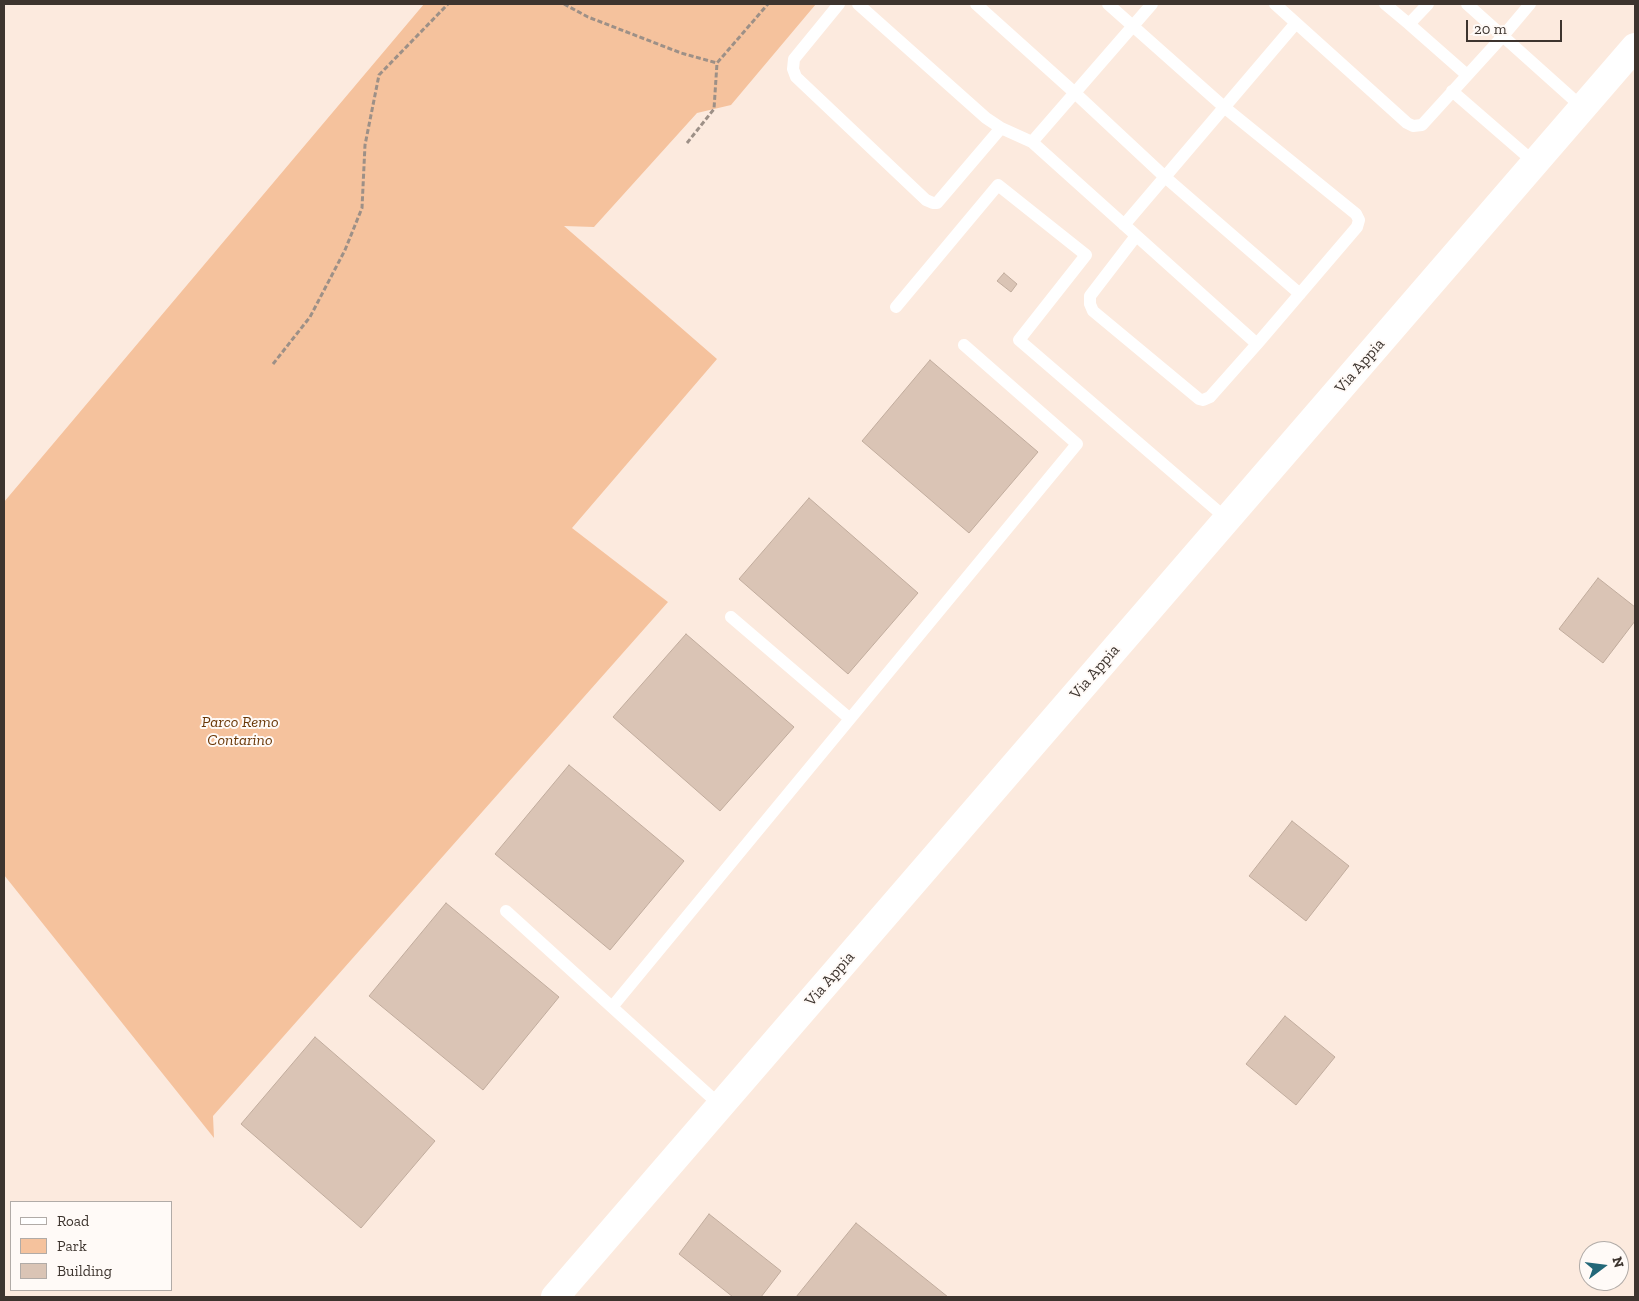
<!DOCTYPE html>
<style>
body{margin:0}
#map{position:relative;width:1639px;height:1301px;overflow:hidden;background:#fceade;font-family:"Zilla Slab",serif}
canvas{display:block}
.frame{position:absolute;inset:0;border:5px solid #3d342e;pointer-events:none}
.legend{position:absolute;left:10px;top:1201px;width:162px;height:90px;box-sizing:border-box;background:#fffaf7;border:1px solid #b1aba7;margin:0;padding:6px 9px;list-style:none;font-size:15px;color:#3d342e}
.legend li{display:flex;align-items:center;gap:10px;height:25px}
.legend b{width:25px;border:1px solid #b1aba7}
.north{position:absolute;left:1579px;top:1241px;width:50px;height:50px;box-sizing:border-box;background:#fffaf7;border:1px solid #b1aba7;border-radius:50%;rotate:75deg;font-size:14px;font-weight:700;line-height:20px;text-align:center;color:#3d342e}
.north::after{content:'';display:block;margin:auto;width:18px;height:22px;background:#236778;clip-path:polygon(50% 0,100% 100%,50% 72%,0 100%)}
.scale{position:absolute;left:1466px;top:20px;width:96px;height:22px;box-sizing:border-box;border:2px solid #3d342e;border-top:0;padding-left:6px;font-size:15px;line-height:18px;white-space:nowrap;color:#3d342e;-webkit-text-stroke:4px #fffaf7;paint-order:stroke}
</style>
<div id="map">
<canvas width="1639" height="1301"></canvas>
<div class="frame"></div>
<ul class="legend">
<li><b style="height:6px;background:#fff"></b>Road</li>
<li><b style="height:14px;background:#f5c29d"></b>Park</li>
<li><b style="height:14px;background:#dac4b5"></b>Building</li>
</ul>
<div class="north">N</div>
<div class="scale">20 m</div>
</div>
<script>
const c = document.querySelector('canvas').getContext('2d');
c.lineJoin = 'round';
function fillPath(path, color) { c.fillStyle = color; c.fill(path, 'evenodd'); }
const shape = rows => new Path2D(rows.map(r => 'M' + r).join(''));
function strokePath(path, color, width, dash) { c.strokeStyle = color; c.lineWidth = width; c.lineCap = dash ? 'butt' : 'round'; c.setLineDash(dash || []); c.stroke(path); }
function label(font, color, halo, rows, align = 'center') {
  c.font = font + ' "Zilla Slab",serif'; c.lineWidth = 4; c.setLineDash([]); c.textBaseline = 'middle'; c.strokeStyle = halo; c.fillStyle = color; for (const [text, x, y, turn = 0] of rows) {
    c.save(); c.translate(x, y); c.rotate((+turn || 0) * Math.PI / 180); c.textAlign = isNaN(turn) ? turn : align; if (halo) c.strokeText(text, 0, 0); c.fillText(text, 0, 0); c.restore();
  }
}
const green = shape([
 [424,4,816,4,731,105,697,113,594,227,564,226,717,359,572,528,668,602,213,1116,214,1138,4,875,4,502]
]);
const building = shape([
 [1004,273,1017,284,1011,292,997,281,1004,273],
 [930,360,1038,452,969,533,862,441,930,360],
 [809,498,918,593,848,674,739,579,809,498],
 [1598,578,1635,607,1635,621,1603,663,1559,629,1598,578],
 [686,634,794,727,720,811,613,717,686,634],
 [569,765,684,861,610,950,495,854,569,765],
 [1292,821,1349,866,1306,921,1249,876,1292,821],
 [446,903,559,997,483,1090,369,996,446,903],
 [1285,1016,1335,1057,1296,1105,1246,1064,1285,1016],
 [315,1037,435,1141,361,1228,241,1124,315,1037],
 [709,1214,781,1271,761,1297,733,1297,679,1254,709,1214],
 [856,1223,948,1297,796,1297,856,1223]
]);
const path = shape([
 [564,4,588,17,681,53,717,63],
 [687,143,714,109,717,63,768,4],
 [273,364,310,317,345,250,362,208,365,145,379,75,448,4]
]);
const service = shape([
 [839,4,794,59,793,69,796,77,926,200,933,203,937,203,1001,128],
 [858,4,986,118,1001,128,1032,142,1257,344,1210,397,1203,400,1199,399,1093,311,1090,304,1090,296,1136,236],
 [976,4,1075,93,1165,177,1300,294],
 [1108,4,1224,107,1356,214,1359,220,1357,227,1257,344],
 [1275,4,1407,123,1413,126,1422,125,1503,36,1530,4],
 [1385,4,1409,24,1428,4],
 [1467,4,1583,108],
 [1409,24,1467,75],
 [1452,91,1535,163],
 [1032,142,1152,4],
 [1124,225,1296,23],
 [896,307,998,185,1086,255,1019,340,1227,519],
 [731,617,849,718],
 [506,911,721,1106],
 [612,1007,1077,444,964,345]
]);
const tertiary = shape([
 [555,1297,1635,47]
]);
const streetNames = [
 ["Via Appia",1360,366,-49],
 ["Via Appia",1095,672,-49],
 ["Via Appia",830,979,-49]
];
const parkNames = [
 ["Parco Remo",240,722],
 ["Contarino",240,740]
];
fillPath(green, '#f5c29d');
fillPath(building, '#dac4b5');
strokePath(building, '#c1ac9d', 1);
strokePath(path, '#9d9087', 3, [5, 2.5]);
strokePath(service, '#fff', 12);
strokePath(tertiary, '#fff', 28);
label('16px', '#3d342e', '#fffaf7', streetNames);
label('italic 16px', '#693707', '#fffaf7', parkNames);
</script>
